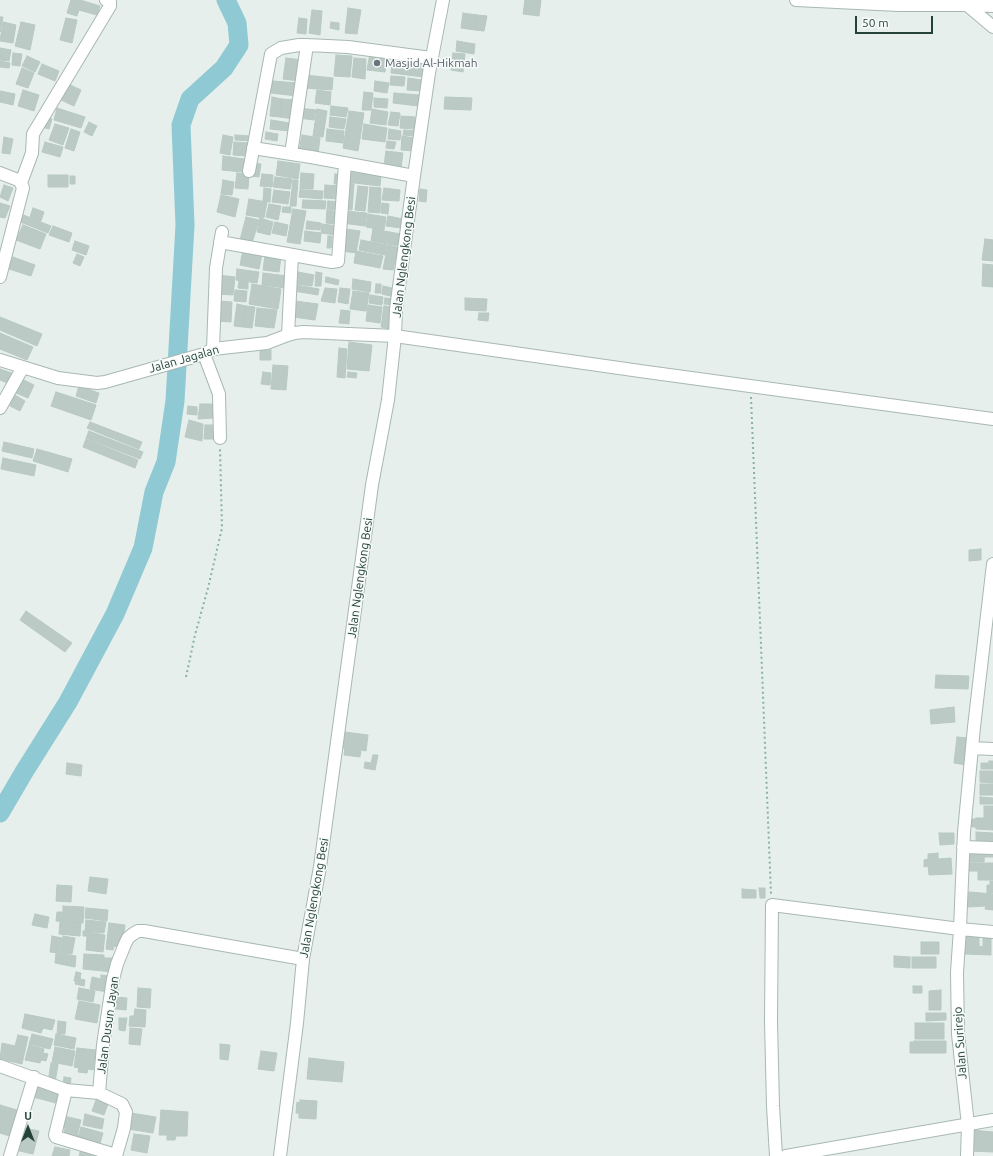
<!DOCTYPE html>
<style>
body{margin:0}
#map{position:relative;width:993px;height:1156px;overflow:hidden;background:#e6efeb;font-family:Ubuntu,sans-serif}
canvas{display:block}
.north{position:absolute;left:8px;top:1108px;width:40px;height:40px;-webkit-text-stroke:3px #f7fbf9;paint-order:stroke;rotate:0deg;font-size:11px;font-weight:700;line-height:16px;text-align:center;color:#24423a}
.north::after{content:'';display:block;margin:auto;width:14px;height:18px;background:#24423a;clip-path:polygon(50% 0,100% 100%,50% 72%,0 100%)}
.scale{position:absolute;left:855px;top:16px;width:78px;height:18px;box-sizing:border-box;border:2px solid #24423a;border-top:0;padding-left:5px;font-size:12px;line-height:14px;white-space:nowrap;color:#24423a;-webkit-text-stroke:3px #f7fbf9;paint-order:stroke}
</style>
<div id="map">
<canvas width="993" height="1156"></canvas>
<div class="north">U</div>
<div class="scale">50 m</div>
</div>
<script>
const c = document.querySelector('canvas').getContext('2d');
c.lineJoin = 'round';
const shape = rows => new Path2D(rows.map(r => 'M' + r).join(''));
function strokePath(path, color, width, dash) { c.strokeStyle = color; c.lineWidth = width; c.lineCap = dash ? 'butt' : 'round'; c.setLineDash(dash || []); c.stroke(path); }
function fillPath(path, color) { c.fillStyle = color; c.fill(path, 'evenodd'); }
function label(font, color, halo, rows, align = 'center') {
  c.font = font + ' Ubuntu,sans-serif'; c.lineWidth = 3; c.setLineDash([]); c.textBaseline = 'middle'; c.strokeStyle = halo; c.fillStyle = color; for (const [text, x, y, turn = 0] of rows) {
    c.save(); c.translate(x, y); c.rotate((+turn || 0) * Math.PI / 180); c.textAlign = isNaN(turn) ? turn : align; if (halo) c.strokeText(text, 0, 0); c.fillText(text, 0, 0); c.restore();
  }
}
const river = shape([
 [0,813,24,772,68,702,115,614,143,548,154,492,166,462,175,401,185,225,181,125,190,99,224,68,239,45,237,23,226,0]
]);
const building = shape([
 [71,0,80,0,100,6,97,15,79,10,77,16,67,13,71,0],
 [525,0,541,0,539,16,523,14,525,0],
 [348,8,361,10,357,34,345,33,348,8],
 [312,10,322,11,320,35,309,33,312,10],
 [463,13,477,15,475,30,461,28,463,13],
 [477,15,487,16,484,31,475,30,477,15],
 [0,17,3,17,0,32,0,17],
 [66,18,77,20,72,43,60,40,66,18],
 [299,18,307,19,306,34,297,33,299,18],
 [3,22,16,25,13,43,0,41,3,22],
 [21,22,35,25,30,50,15,46,21,22],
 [331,22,339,23,339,30,330,28,331,22],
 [457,41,475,44,474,54,456,51,457,41],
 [0,48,11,50,9,61,0,60,0,48],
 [13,53,22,54,20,66,12,65,13,53],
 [370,53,387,55,385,72,367,70,370,53],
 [453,53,465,54,463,72,451,70,453,53],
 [336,55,352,56,350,77,334,76,336,55],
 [393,55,427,60,424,77,391,73,393,55],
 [27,56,40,62,35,72,22,66,27,56],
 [286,58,302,60,299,81,283,79,286,58],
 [354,58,366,59,365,79,352,77,354,58],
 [0,61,10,63,9,68,0,67,0,61],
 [42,64,59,71,55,81,38,74,42,64],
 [22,68,34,73,28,88,16,84,22,68],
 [305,75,333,78,332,90,304,88,305,75],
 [391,76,405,77,404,86,390,85,391,76],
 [408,78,422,80,421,91,407,90,408,78],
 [273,81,298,83,297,96,271,93,273,81],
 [375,81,389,83,387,93,374,91,375,81],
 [68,84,81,90,74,106,61,100,68,84],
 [23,90,39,95,34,111,18,106,23,90],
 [317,90,331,92,330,105,315,103,317,90],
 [0,91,15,94,13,105,0,102,0,91],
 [364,92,373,93,371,110,362,110,364,92],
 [394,93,419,95,418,106,393,103,394,93],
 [272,97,282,99,280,117,270,116,272,97],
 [445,97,472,98,471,110,444,109,445,97],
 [374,98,388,99,387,108,374,107,374,98],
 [282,99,297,100,294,119,280,117,282,99],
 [331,106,348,108,346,117,330,115,331,106],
 [57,108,85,117,81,128,54,120,57,108],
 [299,108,316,110,314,120,298,118,299,108],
 [317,109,327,111,323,137,313,136,317,109],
 [372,109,388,112,386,125,370,123,372,109],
 [349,111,364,113,358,151,343,148,349,111],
 [391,112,400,113,398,126,388,125,391,112],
 [401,116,415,117,414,129,400,128,401,116],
 [45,117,52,119,49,129,42,127,45,117],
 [330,117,346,119,344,129,329,127,330,117],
 [271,120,290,123,289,131,270,129,271,120],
 [89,122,97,126,92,136,84,132,89,122],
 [55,124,69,128,63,145,49,140,55,124],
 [364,124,387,128,385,142,362,139,364,124],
 [71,129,80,132,74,151,65,148,71,129],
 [327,129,344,131,343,143,326,141,327,129],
 [389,129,401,131,400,140,388,139,389,129],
 [404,130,416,131,415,136,403,135,404,130],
 [266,132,278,134,277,141,265,139,266,132],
 [223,135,233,137,230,155,220,153,223,135],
 [235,135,251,136,251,141,235,140,235,135],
 [302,135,320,138,318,154,299,152,302,135],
 [402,136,415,138,414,151,401,150,402,136],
 [4,137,13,139,10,154,2,153,4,137],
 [387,141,396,142,394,149,386,148,387,141],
 [45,142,63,147,60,157,42,152,45,142],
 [234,142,248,143,247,156,233,155,234,142],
 [386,151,403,153,401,168,384,165,386,151],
 [223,156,244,159,243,172,222,170,223,156],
 [278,161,300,164,298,179,276,175,278,161],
 [252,163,261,164,259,177,250,176,252,163],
 [348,172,381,176,380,186,346,182,348,172],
 [237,173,249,174,248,189,235,188,237,173],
 [301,173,314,174,313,189,300,189,301,173],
 [262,174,273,175,272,187,260,186,262,174],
 [335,174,344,175,343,184,334,184,335,174],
 [48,175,68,175,68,187,48,187,48,175],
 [70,176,75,176,75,184,70,184,70,176],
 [275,177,292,179,290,189,273,187,275,177],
 [223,180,234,182,232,195,221,194,223,180],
 [293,180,298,180,296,206,290,206,293,180],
 [346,183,354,184,352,210,343,209,346,183],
 [4,185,13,188,8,201,0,197,4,185],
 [325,185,340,186,339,199,324,198,325,185],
 [358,186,368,187,365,211,355,210,358,186],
 [370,187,381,188,380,213,368,212,370,187],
 [264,188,271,189,270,202,263,201,264,188],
 [384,188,400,190,399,201,382,200,384,188],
 [420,189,427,190,426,202,419,201,420,189],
 [274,190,290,192,288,204,272,202,274,190],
 [300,190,323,191,322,199,299,197,300,190],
 [221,195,239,199,235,217,217,212,221,195],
 [249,199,267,202,264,218,246,215,249,199],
 [303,200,326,201,325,209,302,208,303,200],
 [328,201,340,202,339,210,327,209,328,201],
 [0,203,10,206,5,218,0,217,0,203],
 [382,203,389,204,388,214,381,213,382,203],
 [269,204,281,206,278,220,266,217,269,204],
 [283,207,291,207,291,213,282,212,283,207],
 [33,208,44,212,41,221,30,217,33,208],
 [293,209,306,211,300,244,287,242,293,209],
 [327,210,340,212,338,224,326,223,327,210],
 [344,211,367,213,365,226,342,223,344,211],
 [21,214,51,226,48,233,18,221,21,214],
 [368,214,386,217,384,230,366,227,368,214],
 [388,216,403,219,401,228,386,226,388,216],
 [246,217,259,220,252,243,240,240,246,217],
 [260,218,273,222,270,235,257,232,260,218],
 [307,221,321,223,320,230,306,229,307,221],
 [275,222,288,225,286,236,272,233,275,222],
 [322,224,339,226,337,235,321,233,322,224],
 [23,225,46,234,40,249,16,240,23,225],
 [53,226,72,233,69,242,49,235,53,226],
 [346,229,360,231,356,253,342,251,346,229],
 [373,229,401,234,399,246,371,241,373,229],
 [305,231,321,233,320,243,304,241,305,231],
 [328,236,332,236,331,248,327,248,328,236],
 [985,239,993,240,993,261,982,260,985,239],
 [361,240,387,245,385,255,359,250,361,240],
 [75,241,89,246,86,255,72,250,75,241],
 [388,245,404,249,402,258,396,257,393,270,383,269,388,245],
 [243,250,262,254,259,269,240,265,243,250],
 [356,251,383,256,380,268,354,263,356,251],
 [77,254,84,257,80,266,73,263,77,254],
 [265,255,281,257,279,272,263,270,265,255],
 [13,257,35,265,31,276,9,269,13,257],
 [983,264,993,265,993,287,982,286,983,264],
 [237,269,259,272,257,283,236,280,237,269],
 [298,272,314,275,312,286,296,284,298,272],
 [316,272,322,273,321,286,315,286,316,272],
 [263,273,287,276,285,288,262,285,263,273],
 [218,275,235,277,233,295,216,294,218,275],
 [326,277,339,280,338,285,325,282,326,277],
 [353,279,371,282,370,292,352,289,353,279],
 [239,281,248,282,248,289,238,288,239,281],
 [252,284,281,289,278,309,249,304,252,284],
 [376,284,381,284,381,293,375,293,376,284],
 [296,285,319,289,318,295,294,291,296,285],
 [383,286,396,289,394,297,382,294,383,286],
 [325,288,337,289,335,303,321,301,325,288],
 [340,288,350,289,348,304,338,302,340,288],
 [235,290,247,291,246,302,234,301,235,290],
 [353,291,369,293,366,311,350,309,353,291],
 [370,295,383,297,382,305,369,303,370,295],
 [385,298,394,299,393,305,384,304,385,298],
 [465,298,487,299,486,311,465,310,465,298],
 [217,301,232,302,231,322,216,321,217,301],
 [295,301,318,304,315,320,293,317,295,301],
 [237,304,246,306,243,327,234,326,237,304],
 [368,305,382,307,380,323,366,321,368,305],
 [246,306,255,307,252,328,243,327,246,306],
 [384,306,394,307,390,329,381,327,384,306],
 [257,308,277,310,274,328,255,326,257,308],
 [341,310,350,311,349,324,339,323,341,310],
 [479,313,489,313,488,321,478,320,479,313],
 [0,317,42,334,37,346,0,330,0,317],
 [0,333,33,347,27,360,0,349,0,333],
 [349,342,372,345,369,371,347,369,349,342],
 [339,348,347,349,345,378,337,377,339,348],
 [271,350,271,360,260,360,260,351,271,350],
 [273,365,288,366,286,390,271,389,273,365],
 [0,369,14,374,10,384,0,380,0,369],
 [263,372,271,373,270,385,261,384,263,372],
 [348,372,357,373,356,378,347,377,348,372],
 [22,379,34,385,28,398,16,393,22,379],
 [79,386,99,393,96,403,76,396,79,386],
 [56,392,96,405,91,420,51,406,56,392],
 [15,395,25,401,20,411,10,406,15,395],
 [200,404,214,404,213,418,198,419,200,404],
 [188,406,197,407,197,415,187,414,188,406],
 [189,420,203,424,202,441,185,437,189,420],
 [90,422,142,442,139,449,87,428,90,422],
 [205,425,216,425,215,439,204,439,205,425],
 [89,431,143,452,140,459,86,438,89,431],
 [86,439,138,460,135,468,83,447,86,439],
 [4,442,34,449,32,458,2,451,4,442],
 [37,449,72,459,68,472,33,461,37,449],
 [3,458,36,465,34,476,1,469,3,458],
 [981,549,981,560,969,561,969,550,981,549],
 [26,611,72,643,65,652,20,620,26,611],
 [936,675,969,676,968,689,935,688,936,675],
 [954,707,955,722,931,724,930,710,954,707],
 [345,732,368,735,366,751,361,750,360,757,344,755,345,748,343,748,345,732],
 [957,737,968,738,966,765,954,763,957,737],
 [373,755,378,755,375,770,364,768,365,762,371,763,373,755],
 [989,761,993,761,993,769,981,769,981,763,989,763,989,761],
 [67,763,82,765,81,776,66,774,67,763],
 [980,771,993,771,993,783,980,782,980,771],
 [980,784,993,784,993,795,980,795,980,784],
 [980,797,993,798,993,804,980,804,980,797],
 [984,806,993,806,993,818,984,818,984,806],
 [976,818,993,818,993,830,976,829,976,827,972,827,972,819,976,819,976,818],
 [976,832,993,833,993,848,976,846,976,832],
 [939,833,954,833,954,844,940,845,939,833],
 [970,848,985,848,984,862,970,862,970,848],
 [985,849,993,849,993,857,985,857,985,849],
 [938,853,938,859,951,858,952,874,929,875,928,866,924,867,924,860,928,859,928,854,938,853],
 [969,863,993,863,993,880,978,880,978,871,969,871,969,863],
 [90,877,108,879,106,894,88,891,90,877],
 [990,881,993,881,993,893,987,893,987,885,990,885,990,881],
 [57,885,72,886,71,902,56,901,57,885],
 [759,888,765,888,765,898,760,898,759,888],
 [742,889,756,890,756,898,742,898,742,889],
 [969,892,993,894,993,910,985,909,986,906,968,907,969,892],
 [63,906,84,907,83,923,56,921,57,912,63,912,63,906],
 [86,908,108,910,107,921,85,918,86,908],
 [35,914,49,917,47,928,32,925,35,914],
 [86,920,106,922,104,933,85,931,86,920],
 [60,922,81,923,80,936,59,934,60,922],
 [109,923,125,925,122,947,114,946,113,950,106,949,109,923],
 [83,931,105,935,103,952,86,950,87,936,83,936,83,931],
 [965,935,979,935,979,946,983,947,983,937,991,937,991,955,965,954,965,935],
 [52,936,62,938,60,953,50,952,52,936],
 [63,936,75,938,72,954,61,953,63,936],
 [921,942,939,942,939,954,921,954,921,942],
 [56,953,76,956,75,967,55,963,56,953],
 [84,954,104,955,104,958,113,958,113,972,83,969,84,954],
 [894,956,910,957,910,968,894,967,894,956],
 [912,957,936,957,936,968,912,968,912,957],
 [76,972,81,973,80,979,85,980,84,986,75,984,76,981,74,981,76,972],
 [101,975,110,976,107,992,90,989,92,977,101,979,101,975],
 [913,986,922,986,922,993,913,993,913,986],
 [79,988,95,991,93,1002,77,999,79,988],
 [138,988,151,989,150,1008,137,1007,138,988],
 [941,990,941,1010,929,1010,929,991,941,990],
 [117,997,127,998,126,1010,116,1009,117,997],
 [79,1001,100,1005,97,1023,75,1019,79,1001],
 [135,1009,146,1010,145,1027,129,1026,130,1016,134,1016,135,1009],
 [926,1013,946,1013,946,1020,926,1021,926,1013],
 [25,1014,55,1020,52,1030,43,1028,41,1033,22,1028,25,1014],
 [119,1018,127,1018,125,1031,119,1030,119,1018],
 [58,1021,66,1022,65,1034,57,1034,58,1021],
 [915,1023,944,1023,944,1039,915,1039,915,1023],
 [130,1028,142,1029,140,1045,129,1044,130,1028],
 [32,1034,53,1039,50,1049,29,1044,32,1034],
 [56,1034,76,1038,74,1049,54,1045,56,1034],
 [18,1035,28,1037,22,1064,0,1059,2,1043,15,1046,18,1035],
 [914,1041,946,1041,946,1053,910,1053,910,1042,914,1042,914,1041],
 [220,1044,230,1045,228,1060,220,1059,220,1044],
 [29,1045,44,1049,43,1053,48,1054,46,1061,41,1060,40,1063,25,1060,29,1045],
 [55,1047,75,1051,72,1066,52,1062,55,1047],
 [77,1048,96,1050,93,1070,88,1069,87,1073,78,1072,79,1068,74,1067,77,1048],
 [261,1051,277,1053,274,1071,258,1069,261,1051],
 [309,1058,344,1062,342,1082,307,1079,309,1058],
 [51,1063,58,1064,55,1083,48,1082,51,1063],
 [64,1077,71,1078,70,1086,63,1085,64,1077],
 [36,1085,59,1091,56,1103,33,1097,36,1085],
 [96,1100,108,1104,104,1115,92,1111,96,1100],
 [300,1100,317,1101,316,1119,299,1118,299,1113,296,1113,297,1102,300,1103,300,1100],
 [0,1105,20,1111,13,1137,0,1133,0,1105],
 [161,1110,188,1112,187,1136,176,1136,175,1140,167,1140,167,1135,159,1135,161,1110],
 [131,1113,156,1117,153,1133,128,1129,131,1113],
 [85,1114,104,1119,102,1129,83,1125,85,1114],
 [64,1116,81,1120,78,1132,61,1127,64,1116],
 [20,1127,39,1131,33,1154,15,1150,20,1127],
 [81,1127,103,1133,99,1147,77,1141,81,1127],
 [65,1129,78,1132,76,1142,62,1138,65,1129],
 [972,1130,993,1132,993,1152,970,1151,972,1130],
 [134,1134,150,1136,147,1153,131,1150,134,1134],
 [55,1147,70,1150,69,1156,52,1156,55,1147],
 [81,1149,110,1156,79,1156,81,1149]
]);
const path = shape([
 [751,397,771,894],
 [186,677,195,635,208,588,222,528,220,448]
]);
const minor = shape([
 [796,0,898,5,967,5,993,6],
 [967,5,993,27],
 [253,148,311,157,414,176],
 [291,154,307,45],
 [249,171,271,54,281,48,299,45,307,45,348,47,431,58],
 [0,173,18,180,21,183,23,188,0,277],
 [21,183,32,153,33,134,110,6,110,2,106,0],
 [220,242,332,262,338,261,345,163],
 [288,335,292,255],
 [213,349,216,268,222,232],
 [204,354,219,394,220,438],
 [0,360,58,378,97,383,105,382,204,354,213,349,267,343,288,335,295,333,303,332,395,336,647,372,993,419],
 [0,408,23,367],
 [972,748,993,749],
 [963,847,993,848],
 [0,1066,66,1090,99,1093,122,1104,126,1112,124,1128,116,1156],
 [66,1090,56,1131,55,1135,56,1137,116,1155],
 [99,1093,103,1045,113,979,117,964,125,944,128,938,133,934,138,931,144,931,303,959],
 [10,1156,34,1077],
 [280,1156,297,1023,303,959,320,867,372,485,388,400,395,336,396,309,414,176,429,73,443,0],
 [776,1156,773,1106,771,1021,772,905,960,929,993,932],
 [786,1156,993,1120],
 [967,1156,968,1125,958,1034,957,972,960,929,964,832,974,727,993,564]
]);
const markers = [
 [377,63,4,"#6b7280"]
];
const worshipNames = [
 ["Masjid Al-Hikmah",385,63]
];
const streetNames = [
 ["Jalan Nglengkong Besi",404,257,-83],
 ["Jalan Jagalan",184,359,-16],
 ["Jalan Nglengkong Besi",360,578,-82],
 ["Jalan Nglengkong Besi",314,898,-80],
 ["Jalan Dusun Jayan",108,1025,-82],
 ["Jalan Surirejo",960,1043,-94]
];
strokePath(river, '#8ec9d4', 19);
fillPath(building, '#bbcac4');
strokePath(building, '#b8c9c2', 1);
strokePath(minor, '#a8b8b2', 14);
strokePath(path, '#86b3a5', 2, [2, 3]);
strokePath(minor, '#fff', 12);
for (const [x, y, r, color] of markers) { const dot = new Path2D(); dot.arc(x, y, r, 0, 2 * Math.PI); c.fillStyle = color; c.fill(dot); strokePath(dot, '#f7fbf9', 1.5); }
label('12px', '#5b616d', '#f7fbf9', worshipNames, 'left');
label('12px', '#24423a', '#f7fbf9', streetNames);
</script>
